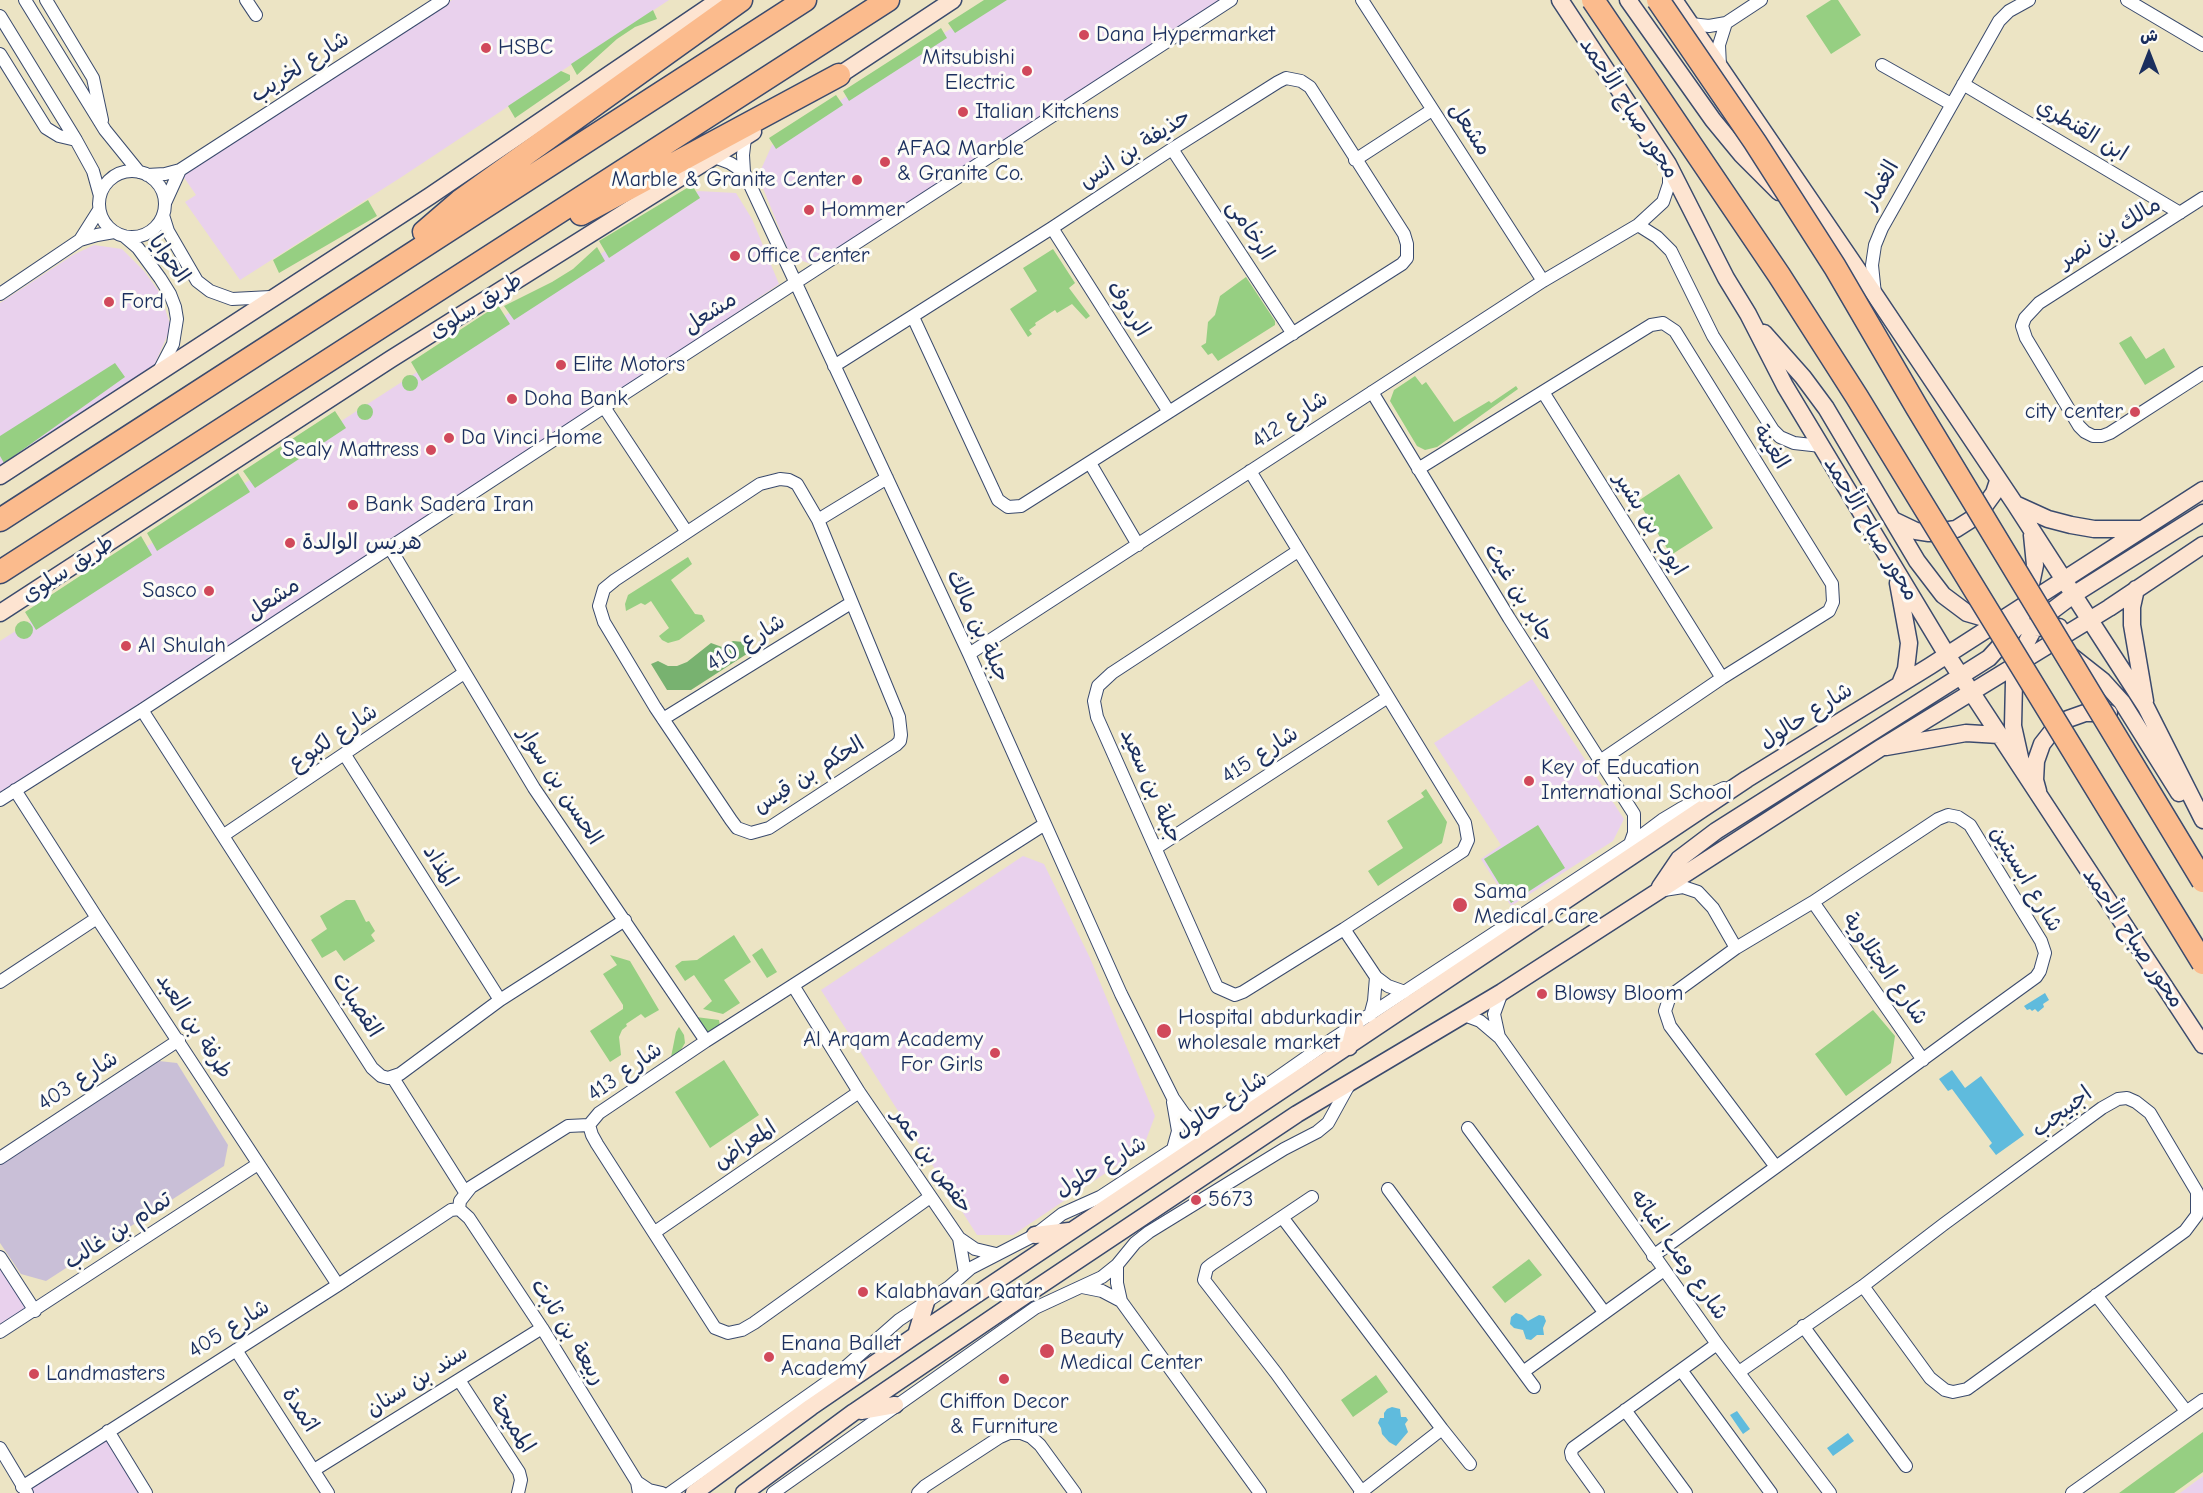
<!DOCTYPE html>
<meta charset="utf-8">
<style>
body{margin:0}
#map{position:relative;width:2203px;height:1493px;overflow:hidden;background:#ece4c4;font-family:"Comic Neue","Playpen Sans Arabic",sans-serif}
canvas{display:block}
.north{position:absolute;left:2119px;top:24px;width:60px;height:60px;-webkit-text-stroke:4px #fdfcf7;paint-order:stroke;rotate:0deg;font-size:16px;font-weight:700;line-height:24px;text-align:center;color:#1b2f5e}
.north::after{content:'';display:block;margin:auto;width:21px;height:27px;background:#1b2f5e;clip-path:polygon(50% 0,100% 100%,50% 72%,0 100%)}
</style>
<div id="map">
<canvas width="2203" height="1493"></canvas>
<div class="north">ش</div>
</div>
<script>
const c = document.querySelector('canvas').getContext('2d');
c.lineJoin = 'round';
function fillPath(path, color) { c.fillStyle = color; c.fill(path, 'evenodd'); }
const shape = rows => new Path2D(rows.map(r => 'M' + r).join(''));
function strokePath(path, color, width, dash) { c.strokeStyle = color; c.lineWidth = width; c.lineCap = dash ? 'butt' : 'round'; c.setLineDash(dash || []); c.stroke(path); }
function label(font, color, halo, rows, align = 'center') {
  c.font = font + ' "Comic Neue","Playpen Sans Arabic",sans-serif'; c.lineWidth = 6; c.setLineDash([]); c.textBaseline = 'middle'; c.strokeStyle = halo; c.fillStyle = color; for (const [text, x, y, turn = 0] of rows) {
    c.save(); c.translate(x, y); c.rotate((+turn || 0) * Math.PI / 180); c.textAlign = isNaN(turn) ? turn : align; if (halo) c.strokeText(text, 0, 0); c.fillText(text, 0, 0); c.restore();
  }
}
const built = shape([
 [452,0,669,0,400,178,240,280,185,202,196,195,183,176],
 [995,0,1226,0,814,265,791,257,758,176,772,145],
 [698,191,736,193,752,219,779,284,597,407,0,794,0,641],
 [94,245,122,249,144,271,160,293,171,327,153,368,0,465,0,303,73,255],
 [1532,679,1624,819,1613,841,1511,906,1481,859,1501,845,1434,743],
 [1023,856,1044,864,1090,958,1155,1116,1143,1148,1013,1235,977,1235,821,990],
 [0,1268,27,1308,0,1324],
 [106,1437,141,1493,32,1493,28,1487],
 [2203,1476,2203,1493,2180,1493]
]);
const industrial = shape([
 [159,1061,177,1063,228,1145,224,1166,46,1281,21,1274,0,1243,0,1165]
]);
const green = shape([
 [984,0,1007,0,955,33,948,23],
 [1831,0,1838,0,1861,35,1831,54,1806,16],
 [653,10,657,19,635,27,617,39,577,75,571,64],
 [941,28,947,38,849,101,843,91],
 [561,71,570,75,570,80,515,118,508,106],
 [836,95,843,105,776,149,769,138],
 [692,185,700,198,609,258,599,241],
 [368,200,377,216,279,273,273,260],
 [597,247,605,261,514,320,504,306,552,282,573,269],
 [1053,249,1075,283,1069,288,1090,316,1086,319,1072,304,1057,313,1055,310,1035,323,1036,325,1029,330,1032,334,1028,337,1010,309,1037,291,1023,268],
 [1246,277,1275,321,1275,325,1218,361,1212,353,1208,355,1201,346,1206,343,1208,322,1215,315,1220,296],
 [498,305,510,324,422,381,411,362],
 [2131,336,2146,359,2164,348,2175,367,2145,385,2119,343],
 [115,363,125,377,4,463,0,456,0,436],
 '402 383a8 8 0 1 1 16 0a8 8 0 1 1-16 0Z',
 [1415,376,1422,385,1426,382,1454,422,1489,401,1491,403,1516,386,1518,389,1437,447,1425,450,1417,446,1390,401,1394,390],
 '357 412a8 8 0 1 1 16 0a8 8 0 1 1-16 0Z',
 [335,411,346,428,255,488,243,471],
 [238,473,250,492,157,551,147,533],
 [1679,474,1713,528,1671,555,1638,501],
 [141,536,152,555,36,630,25,612],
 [688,557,692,564,671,580,695,614,702,615,705,621,679,640,668,643,662,640,659,636,669,628,651,601,645,605,641,603,626,611,625,604,628,595],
 '15 630a9 9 0 1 1 18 0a9 9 0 1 1-18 0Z',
 [1426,789,1447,822,1442,843,1378,886,1368,871,1403,848,1387,821,1424,797,1421,793],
 [1538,825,1565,868,1511,903,1484,859],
 [346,900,355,900,366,922,369,921,375,931,371,935,375,941,344,961,336,950,322,958,311,940,327,929,320,916],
 [734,935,751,962,724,980,740,1003,723,1014,703,1009,712,1001,694,975,685,981,675,966,682,961,697,960],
 [762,948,777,972,767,978,752,955],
 [610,955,630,961,659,1010,645,1018,641,1014,626,1024,627,1026,622,1030,619,1037,621,1055,610,1062,590,1031,623,1009,623,1005,603,974,617,965],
 [1873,1010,1895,1036,1891,1063,1846,1096,1815,1054],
 [696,1017,719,1020,720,1026,712,1031,704,1031],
 [679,1027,684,1035,685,1043,679,1053,671,1057,676,1032],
 [724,1060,759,1115,710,1148,675,1092],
 [1529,1259,1542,1275,1505,1303,1492,1287],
 [1376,1375,1388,1392,1353,1417,1341,1400],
 [2203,1432,2203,1472,2174,1493,2119,1493]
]);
const forest = shape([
 [733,641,743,642,753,650,691,690,667,690,651,664,658,661,668,666,677,666,687,662,711,643,722,647]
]);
const water = shape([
 [2045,993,2049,1000,2043,1004,2044,1007,2038,1012,2035,1009,2032,1011,2030,1009,2027,1010,2024,1006],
 [1952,1070,1965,1088,1981,1076,2024,1135,1996,1155,1989,1146,1992,1143,1952,1089,1948,1091,1939,1079],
 [1516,1313,1522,1315,1528,1321,1539,1315,1544,1316,1546,1321,1543,1328,1544,1335,1537,1335,1531,1340,1526,1339,1523,1330,1514,1328,1510,1324,1511,1317],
 [1392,1407,1400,1409,1401,1417,1406,1417,1408,1420,1405,1424,1408,1432,1396,1446,1389,1442,1382,1434,1381,1428,1378,1423,1380,1418,1384,1418,1384,1413,1387,1409],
 [1737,1411,1750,1429,1743,1434,1730,1415],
 [1848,1433,1854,1441,1833,1456,1827,1448]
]);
const street = shape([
 [25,0,105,130,139,172],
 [46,0,93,78,102,120],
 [246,0,256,15],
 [1362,0,1543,281],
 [2127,0,2203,45],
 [0,16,76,140,93,171,100,196],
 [1691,24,1709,26,1726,23,1761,0],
 [0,54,46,128,59,136,76,140],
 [1882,65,1951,104],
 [1720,66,1719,45,1726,23],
 [1963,84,2180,213],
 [745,138,743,155,744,172,969,654,1121,994,1173,1098,1185,1115,1207,1127],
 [1172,149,1293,334],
 [714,157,730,163,744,172],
 [1355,160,1432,110],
 '99 204a33 33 0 1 1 66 0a33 33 0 1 1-66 0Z',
 [147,175,165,174,180,170,443,0],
 [2203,198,2039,303,2025,318,2022,326,2026,338,2079,426,2085,432,2093,436,2102,436,2110,433,2203,373],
 [165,203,180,170],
 [163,215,168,231,197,281,210,291,232,299,271,297],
 [1638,225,1657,237,1671,251,1713,336,1773,430,1780,437,1794,443,1821,446],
 [1052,228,1169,412],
 [124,236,138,248,160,278,170,294,175,307,177,319,173,344,160,369],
 [80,240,99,210],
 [0,294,80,240,97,235,114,232],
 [1875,294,1872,265,1875,245,1882,228,1999,21,2009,11,2029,0],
 [834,366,1052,228,1172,149,1278,82,1286,78,1301,81,1310,87,1404,234,1407,244,1407,258,1402,264,1021,506,1008,507,998,500,913,317],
 [1372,392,1509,618,1634,814,1634,833,1630,844],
 [1543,392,1722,678],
 [604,407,686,531],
 [1090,463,1138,545],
 [1418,469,1651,325,1663,323,1675,331,1832,584,1833,602,1829,611,1722,678,1600,761],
 [1250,471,1465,823,1468,840,1463,851,1344,929,1243,992,1235,995,1217,987,1097,717,1094,701,1098,686,1112,673,1298,551],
 [780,479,789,480,797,484,818,520,899,717,901,735,900,741,896,745,769,828,751,833,737,828,731,820,655,707,604,622,599,606,604,589,615,580,760,484,780,479],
 [818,520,887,478],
 [390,548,534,788,706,1041],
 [969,654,1543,281,1638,225,1663,202,1669,184,1669,169],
 [142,710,372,1068,381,1076,388,1078,400,1074,500,1000,625,920],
 [663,719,851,603],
 [345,755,500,1000],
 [15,790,97,918,338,1285],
 [0,800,142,710,604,407,1231,0],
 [224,835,464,673],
 [1156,848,1388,697],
 [1664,890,1683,887,1698,892,1713,908,1736,948],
 [1813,902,1923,1060],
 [1344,929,1376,977,1388,986,1405,992],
 [0,982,97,918],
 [794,987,859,1092,959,1238,975,1249,996,1254],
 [1464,1015,1480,1021,1500,1038,1717,1344,1830,1493],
 [1370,1016,1374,1001,1376,977],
 [1499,1037,1494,1014,1502,992],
 [393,1078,465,1192],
 [589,1125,599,1113,706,1041,1045,824],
 [589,1125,592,1135,597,1144,715,1328,728,1333,742,1330,754,1323,930,1197],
 [1468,1128,1604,1312],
 [1173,1149,1178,1131,1173,1102],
 [0,1158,179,1040],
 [1388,1189,1534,1387],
 [1312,1197,1212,1264,1207,1268,1204,1280,1276,1373,1362,1492],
 [459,1209,469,1218,542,1328,637,1482,639,1493],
 [459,1209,460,1201,471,1187,568,1126,589,1125],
 [1282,1217,1442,1429,1470,1464],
 [655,1232,859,1092],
 [959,1238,965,1273],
 [1653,1256,1776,1167,1967,1027,2036,977,2040,971,2045,953,2041,941,1970,825,1958,817,1948,815,1938,819,1813,902,1736,948,1670,996,1665,1011,1670,1026,1776,1167],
 [0,1257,35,1311],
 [1117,1265,1117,1283,1121,1301,1260,1493],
 [1082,1287,1102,1291,1121,1301],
 [2096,1295,2186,1411],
 [1803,1326,1906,1466],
 [0,1332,258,1164],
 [236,1350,328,1493],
 [1681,1370,1771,1493],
 [1523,1372,1664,1270],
 [1739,1372,1863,1286,1944,1224,2102,1108,2118,1099,2127,1098,2136,1102,2150,1113,2197,1192,2197,1215,2185,1231,1967,1389,1953,1392,1945,1390,1930,1378,1863,1286],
 [459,1380,519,1472,521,1480,518,1493],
 [1625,1410,1686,1493],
 [108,1431,146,1493],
 [0,1448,27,1493],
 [314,1470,542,1328],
 [637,1482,649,1490,662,1493],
 [22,1487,338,1285,442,1216,451,1210,459,1209],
 [670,1493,833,1378,899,1320,949,1287,971,1268,1035,1235,1062,1214,1100,1197,1207,1127,1334,1038,1630,844,1662,820,1682,808,1724,788],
 [773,1493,1035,1308,1102,1277,1117,1265,1135,1243,1149,1232,1284,1149,1317,1132,1328,1123,1350,1083],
 [918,1493,925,1486,1000,1437,1009,1433,1021,1433,1031,1437,1040,1445,1075,1493],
 [1360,1493,1442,1429],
 [1598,1493,1572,1457,1571,1452,1573,1448,1717,1344],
 [2072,1493,2203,1400]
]);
const secondary = shape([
 [1560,0,1668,164,1726,278,1748,314,1785,386,1947,655,2203,1045],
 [1628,0,1713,120,1741,154,1779,192],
 [1674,0,1875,295,2015,504,2146,707,2203,820],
 [829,82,953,0],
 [1764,333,1803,377,1826,408,1917,561,1943,595,1967,613,1998,622,2034,628,2059,627],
 [0,476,430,196,719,0],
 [2015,504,2048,519,2071,525,2094,529,2140,529],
 [1893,520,1916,531,1929,533,1956,529,1978,515,1994,493,1998,481],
 [1898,583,1909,643,1906,669,1900,684],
 [2136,589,2132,607,2132,625,2145,701],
 [0,613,391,359,753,132],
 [2070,655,2103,681,2122,702,2179,793],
 [1886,747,1966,733,1999,735],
 [2021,762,2013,726,2014,682,2021,653,2034,628,2053,610,2073,595,2203,513],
 [2038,791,2035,780,2036,761,2042,744,2053,730,2068,719,2085,713,2109,713],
 [1660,887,1679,859,1716,831,1989,658,2018,626,2027,603,2035,565,2032,535],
 [1349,1047,1355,1025],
 [1035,1235,1069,1231],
 [916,1335,926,1302],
 [861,1411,895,1405],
 [694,1493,811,1407,916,1335,1747,779,1930,666,2203,490],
 [744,1493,854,1412,1008,1307,1297,1114,1502,992,1882,747,2109,608,2203,545]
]);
const highway = shape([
 [581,214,839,75],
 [424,232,460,201,741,0],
 [0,520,805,0],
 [0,572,888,0]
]);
const highwayBridge = shape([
 [1593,0,1779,275,1857,397,2203,963],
 [1658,0,1755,142,1835,267,1916,406,2203,881]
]);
const markers = [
 [1084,35,6,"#d1495b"],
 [486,48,6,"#d1495b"],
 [1027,71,6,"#d1495b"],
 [963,112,6,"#d1495b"],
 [885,162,6,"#d1495b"],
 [857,180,6,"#d1495b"],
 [809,210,6,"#d1495b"],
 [735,256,6,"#d1495b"],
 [109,302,6,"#d1495b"],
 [561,365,6,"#d1495b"],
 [512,399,6,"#d1495b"],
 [2135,412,6,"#d1495b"],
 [449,438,6,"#d1495b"],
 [431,450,6,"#d1495b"],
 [353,505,6,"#d1495b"],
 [290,543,6,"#d1495b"],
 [209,591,6,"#d1495b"],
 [126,646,6,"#d1495b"],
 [1529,781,6,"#d1495b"],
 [1460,905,8,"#d1495b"],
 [1542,994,6,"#d1495b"],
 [1164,1031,8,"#d1495b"],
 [995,1053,6,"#d1495b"],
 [1196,1200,6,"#d1495b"],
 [863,1292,6,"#d1495b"],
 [1047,1351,8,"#d1495b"],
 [769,1357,6,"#d1495b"],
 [34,1374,6,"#d1495b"],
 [1004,1379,6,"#d1495b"]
];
const poiNames = [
 ["Dana Hypermarket",1096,35],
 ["HSBC",498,48],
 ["Mitsubishi",1015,58,"right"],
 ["Electric",1015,83,"right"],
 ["Italian Kitchens",975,112],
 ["AFAQ Marble",897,149],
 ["& Granite Co.",897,174],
 ["Marble & Granite Center",845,180,"right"],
 ["Hommer",821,210],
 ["Office Center",747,256],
 ["Ford",121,302],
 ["Elite Motors",573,365],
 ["Doha Bank",524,399],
 ["city center",2123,412,"right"],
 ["Da Vinci Home",461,438],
 ["Sealy Mattress",419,450,"right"],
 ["Bank Sadera Iran",365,505],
 ["هريس الوالدة",302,543],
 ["Sasco",197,591,"right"],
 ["Al Shulah",138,646],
 ["Key of Education",1541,768],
 ["International School",1541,793],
 ["Sama",1474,892],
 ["Medical Care",1474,917],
 ["Blowsy Bloom",1554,994],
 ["Hospital abdurkadir",1178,1018],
 ["wholesale market",1178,1043],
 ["Al Arqam Academy",983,1040,"right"],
 ["For Girls",983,1065,"right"],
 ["5673",1208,1200],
 ["Kalabhavan Qatar",875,1292],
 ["Beauty",1060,1338],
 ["Medical Center",1060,1363],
 ["Enana Ballet",781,1344],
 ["Academy",781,1369],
 ["Landmasters",46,1374],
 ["Chiffon Decor",1004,1402,"center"],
 ["& Furniture",1004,1427,"center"]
];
const streetNames = [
 ["شارع لخريب",300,67,-33],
 ["محور صباح الأحمد",1629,108,57],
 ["مشعل",1470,129,57],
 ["ابن القنطري",2082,130,31],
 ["حذيفة بن انس",1135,149,-33],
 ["الغمار",1881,185,-61],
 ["الرخامى",1250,230,57],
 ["مالك بن نصر",2110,233,-32],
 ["الحوايا",169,259,54],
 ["طريق سلوى",476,306,-32],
 ["الردوف",1128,309,58],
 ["مشعل",710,313,-33],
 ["شارع 412",1290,420,-33],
 ["الغينة",1771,447,58],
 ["ايوب بن بشير",1650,524,58],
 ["محور صباح الأحمد",1871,529,59],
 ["طريق سلوى",68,569,-33],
 ["جابر بن غيث",1519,593,58],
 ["مشعل",273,599,-33],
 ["جبلة بن مالك",978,626,65],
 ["شارع 410",746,643,-32],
 ["شارع حالول",1806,716,-32],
 ["شارع لكبوع",333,738,-34],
 ["شارع 415",1260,755,-33],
 ["الحكم بن قيس",809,775,-32],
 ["الحسن بن سوار",560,786,57],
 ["جبلة بن سعيد",1151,786,66],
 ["المذاد",440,866,58],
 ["شارع ابسيتين",2026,879,59],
 ["محور صباح الأحمد",2133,938,56],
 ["شارع الجتلاوية",1885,969,55],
 ["القصبات",357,1005,57],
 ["طرفة بن العبد",194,1026,57],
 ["شارع 413",625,1072,-35],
 ["شارع 403",78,1081,-33],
 ["شارع حالول",1221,1105,-33],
 ["اجبيجب",2062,1112,-37],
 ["المعراض",745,1145,-34],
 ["حفص بن عمر",932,1161,55],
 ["شارع حلول",1101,1167,-30],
 ["تمام بن غالب",118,1231,-33],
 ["شارع وعب اغباثه",1679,1255,55],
 ["شارع 405",229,1329,-32],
 ["ربيعة بن ثابت",568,1332,58],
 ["سند بن سنان",417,1381,-32],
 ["اثمدة",300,1410,57],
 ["المميحة",512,1424,57]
];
fillPath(built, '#e9d1ed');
fillPath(industrial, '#c9bfd7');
fillPath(green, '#96cf82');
fillPath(forest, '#78b270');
fillPath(water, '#5fbbdd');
strokePath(street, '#3a4a6d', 14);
strokePath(secondary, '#3a4a6d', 19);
strokePath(highway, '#3a4a6d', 25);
strokePath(street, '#fff', 12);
strokePath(secondary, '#fde4d1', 16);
strokePath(highway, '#fbbb8d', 22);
strokePath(highwayBridge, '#3a4a6d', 25, []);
strokePath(highwayBridge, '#fbbb8d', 22);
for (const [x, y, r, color] of markers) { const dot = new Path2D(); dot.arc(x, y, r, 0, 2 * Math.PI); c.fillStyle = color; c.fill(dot); strokePath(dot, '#fdfcf7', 2); }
label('22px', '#1b2f5e', '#fdfcf7', poiNames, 'left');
label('22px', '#1b2f5e', '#fdfcf7', streetNames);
</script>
